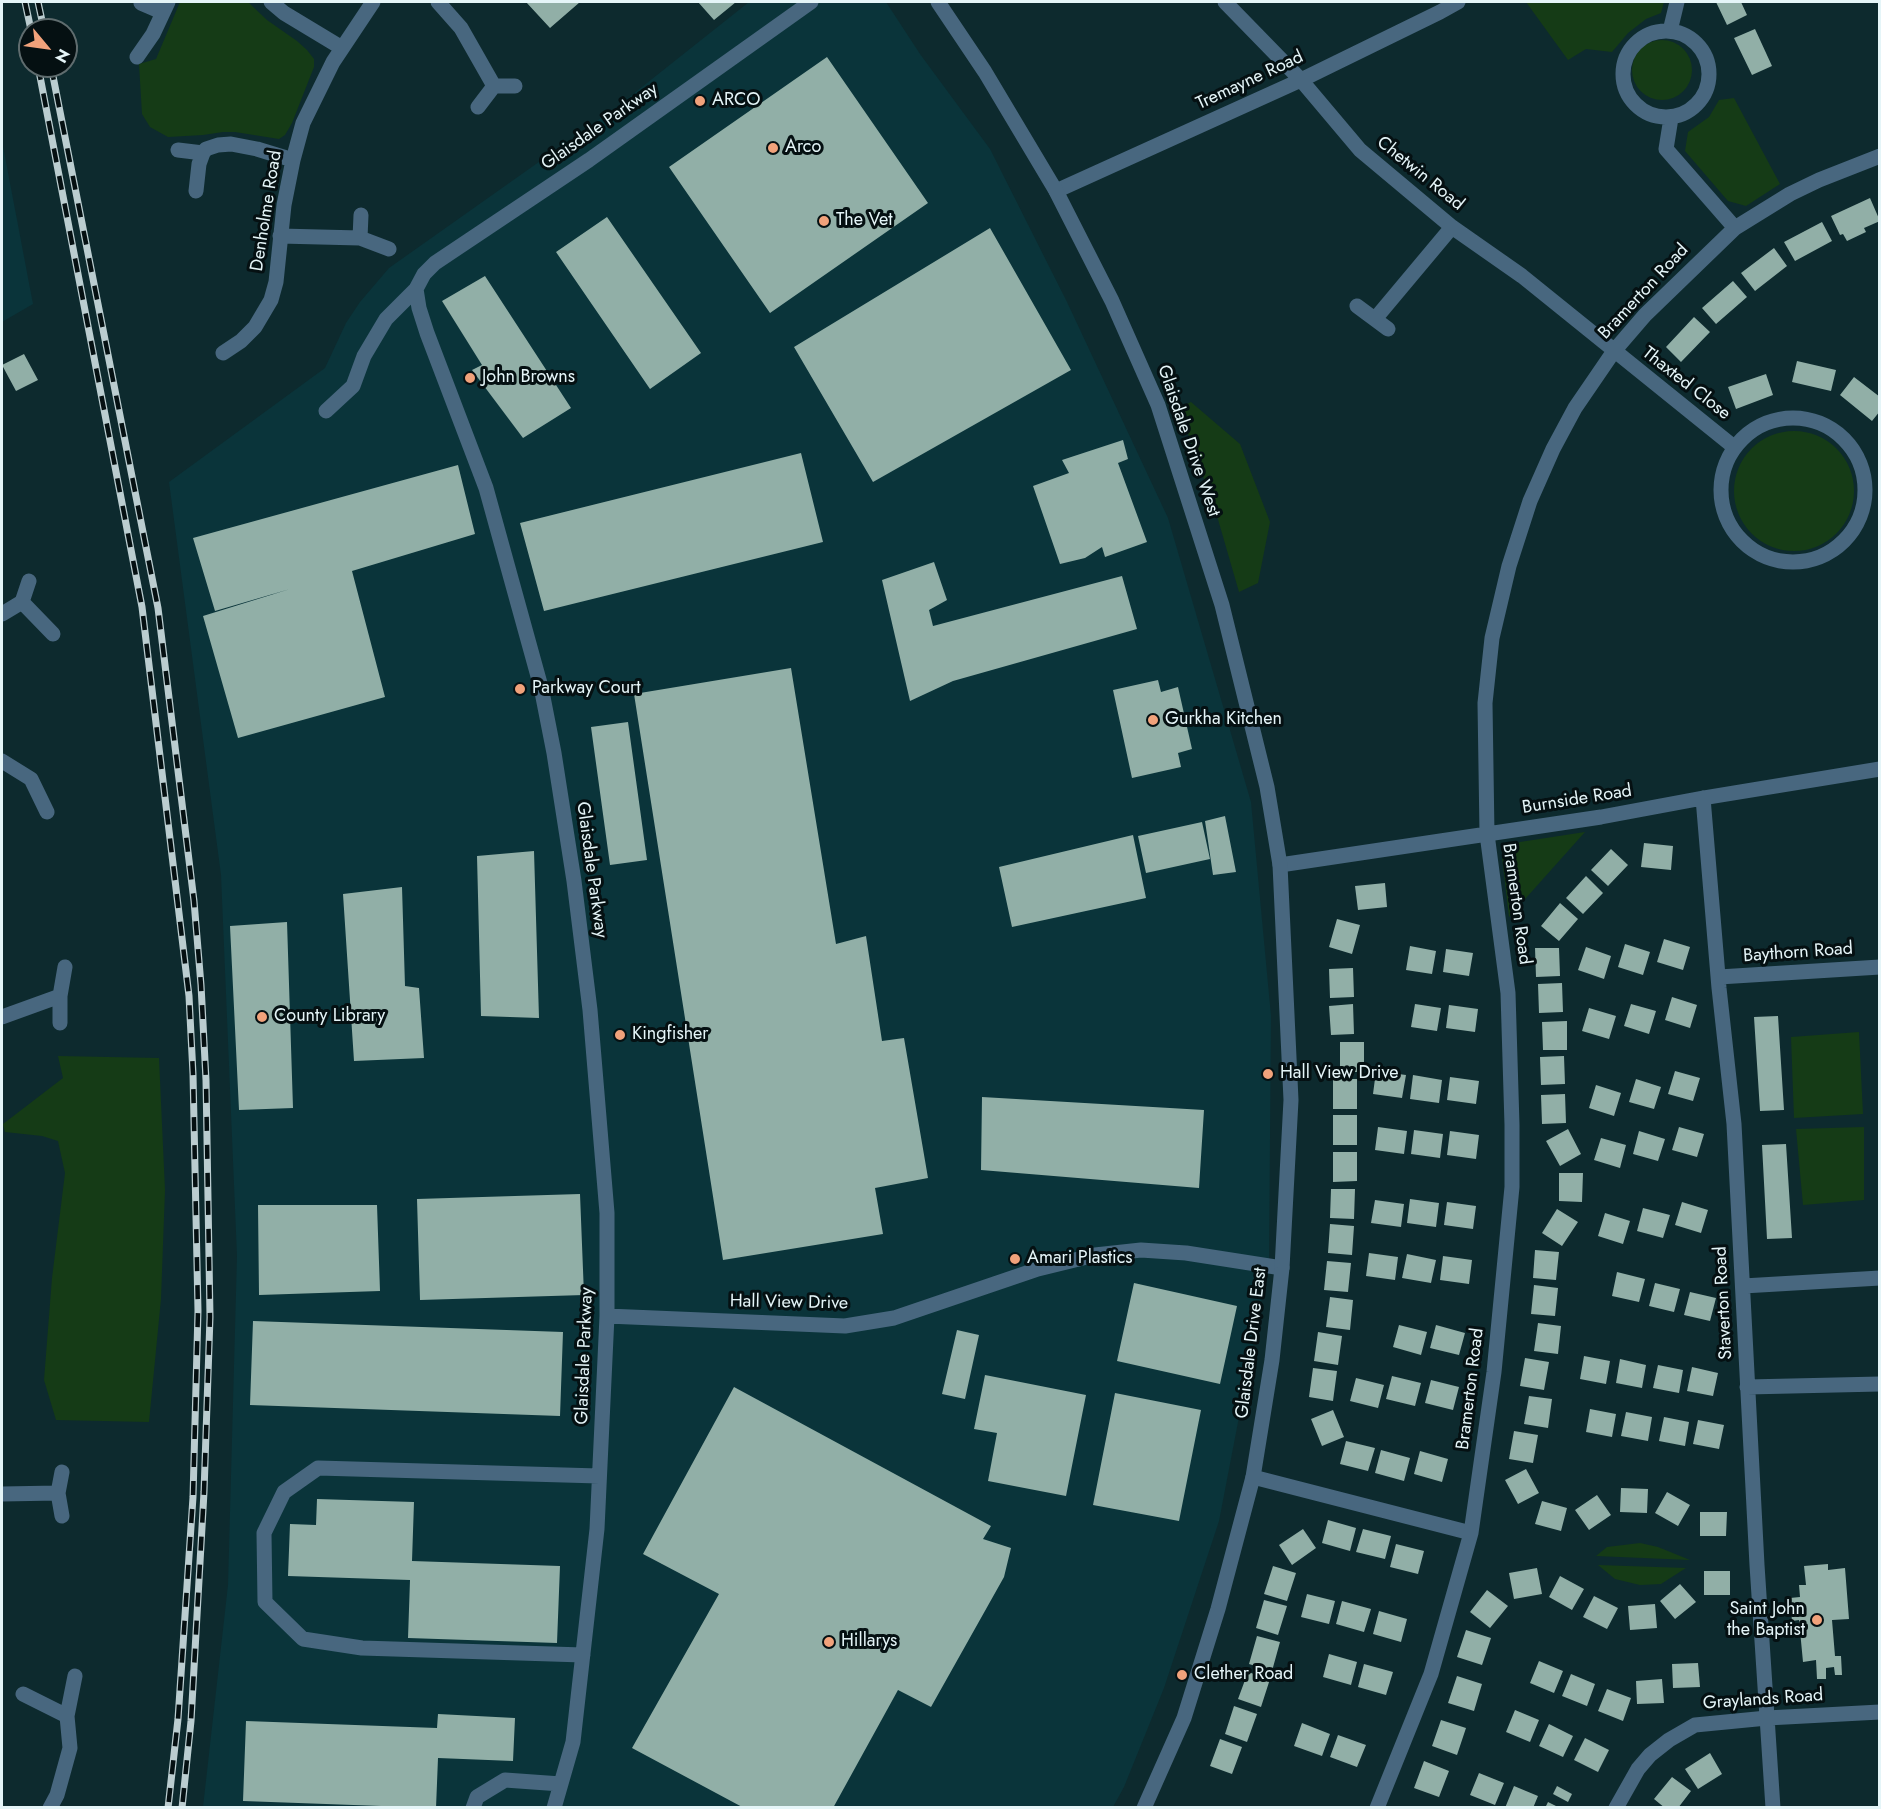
<!DOCTYPE html>
<style>
body{margin:0}
#map{position:relative;width:1881px;height:1809px;overflow:hidden;background:#0d2a2e;font-family:Jost,sans-serif}
canvas{display:block}
.frame{position:absolute;inset:0;border:3px solid #e5f5f8;pointer-events:none}
.north{position:absolute;left:18px;top:18px;width:60px;height:60px;box-sizing:border-box;background:#051012;border:2px solid #5f6c6e;border-radius:50%;rotate:119deg;font-size:16px;font-weight:700;line-height:24px;text-align:center;color:#e5f5f8}
.north::after{content:'';display:block;margin:auto;width:21px;height:27px;background:#f1a27b;clip-path:polygon(50% 0,100% 100%,50% 72%,0 100%)}
</style>
<div id="map">
<canvas width="1881" height="1809"></canvas>
<div class="frame"></div>
<div class="north">N</div>
</div>
<script>
const c = document.querySelector('canvas').getContext('2d');
c.lineJoin = 'round';
function fillPath(path, color) { c.fillStyle = color; c.fill(path, 'evenodd'); }
const shape = rows => new Path2D(rows.map(r => 'M' + r).join(''));
function strokePath(path, color, width, dash) { c.strokeStyle = color; c.lineWidth = width; c.lineCap = dash ? 'butt' : 'round'; c.setLineDash(dash || []); c.stroke(path); }
function label(font, color, halo, rows, align = 'center') {
  c.font = font + ' Jost,sans-serif'; c.lineWidth = 6; c.setLineDash([]); c.textBaseline = 'middle'; c.strokeStyle = halo; c.fillStyle = color; for (const [text, x, y, turn = 0] of rows) {
    c.save(); c.translate(x, y); c.rotate((+turn || 0) * Math.PI / 180); c.textAlign = isNaN(turn) ? turn : align; if (halo) c.strokeText(text, 0, 0); c.fillText(text, 0, 0); c.restore();
  }
}
const built = shape([
 [749,2,886,2,920,54,990,149,1067,302,1168,518,1251,802,1271,1016,1269,1261,1219,1521,1164,1688,1124,1787,1113,1807,203,1807,228,1585,237,1256,221,875,169,482,325,368,346,323,360,302,389,268,618,106],
 [2,141,33,304,2,322]
]);
const green = shape([
 [180,2,248,2,267,20,297,41,307,50,314,59,314,67,292,123,285,135,279,139,235,132,223,132,203,135,168,137,150,127,142,114,139,64,156,59],
 [1526,2,1664,2,1661,13,1646,19,1628,33,1612,52,1586,49,1568,60],
 '1632 70a30 30 0 1 1 60 0a30 30 0 1 1-60 0Z',
 [1734,98,1780,184,1746,206,1728,201,1685,151,1688,132,1709,117,1719,100],
 [1191,402,1240,444,1270,522,1258,583,1239,592,1217,516,1179,408],
 '1734 491a60 60 0 1 1 120 0a60 60 0 1 1-120 0Z',
 [1585,832,1509,917,1502,858,1508,848,1520,842],
 [1859,1032,1863,1114,1794,1118,1791,1037],
 [58,1056,159,1058,165,1190,161,1299,149,1422,56,1420,44,1380,52,1278,65,1173,58,1141,42,1136,5,1132,3,1124,63,1078],
 [1864,1127,1864,1200,1803,1205,1796,1129],
 [1640,1543,1658,1547,1690,1560,1596,1556,1607,1547],
 [1598,1565,1686,1568,1661,1584,1640,1585,1615,1579]
]);
const building = shape([
 [526,2,580,2,550,28],
 [698,2,736,2,714,20],
 [1716,2,1741,2,1747,15,1727,25],
 [1755,29,1772,66,1752,75,1734,38],
 [827,57,928,203,770,313,669,167],
 [1870,198,1880,221,1864,228,1866,232,1847,241,1843,234,1840,235,1831,216],
 [607,217,701,353,650,389,556,252],
 [1822,222,1832,241,1795,261,1784,242],
 [990,228,1071,370,873,482,794,347],
 [1774,248,1787,266,1755,291,1741,273],
 [485,276,571,408,523,438,472,370,482,365,442,301],
 [1733,281,1747,297,1716,324,1702,308],
 [1694,317,1710,332,1681,362,1666,347],
 [24,354,38,380,16,391,2,365],
 [1797,361,1836,370,1831,391,1792,382],
 [1766,374,1773,395,1736,409,1728,387],
 [1854,377,1880,397,1880,411,1872,421,1840,395],
 [1123,440,1128,459,1118,463,1147,542,1105,557,1102,547,1085,558,1060,564,1033,486,1069,473,1062,460],
 [801,453,823,542,544,611,520,523],
 [458,465,475,534,352,571,385,697,238,738,203,616,290,589,215,611,193,538],
 [934,562,947,600,929,610,933,626,1122,576,1137,629,953,681,910,701,882,580],
 [791,668,836,944,866,936,882,1041,904,1038,928,1178,875,1188,883,1234,723,1260,634,694],
 [1158,680,1161,692,1178,687,1192,749,1178,753,1181,767,1132,778,1113,690],
 [628,722,647,860,610,865,591,727],
 [1225,816,1236,872,1213,875,1205,821],
 [1202,822,1210,859,1146,873,1138,836],
 [1133,835,1146,898,1012,927,999,867],
 [1644,843,1673,846,1671,870,1641,867],
 [1611,849,1628,865,1608,886,1591,870],
 [534,851,539,1018,481,1016,477,856],
 [1586,876,1603,893,1583,914,1566,898],
 [1385,883,1387,907,1358,910,1355,886],
 [402,887,405,986,419,988,424,1058,354,1061,343,894],
 [1560,903,1578,919,1559,941,1541,926],
 [1337,919,1360,925,1352,954,1329,947],
 [287,922,293,1108,239,1110,230,926],
 [1664,939,1690,947,1683,970,1657,962],
 [1625,944,1650,952,1643,975,1618,967],
 [1410,946,1436,951,1432,974,1406,970],
 [1586,947,1611,956,1604,979,1578,970],
 [1535,948,1559,948,1560,976,1536,977],
 [1446,949,1473,953,1469,976,1443,972],
 [1353,968,1354,997,1330,998,1329,969],
 [1562,983,1563,1012,1539,1013,1538,984],
 [1672,997,1697,1005,1690,1028,1665,1020],
 [1353,1004,1354,1034,1331,1035,1329,1006],
 [1415,1004,1441,1008,1437,1031,1411,1027],
 [1631,1004,1656,1011,1649,1034,1624,1026],
 [1449,1005,1478,1009,1475,1032,1446,1028],
 [1589,1008,1616,1016,1609,1039,1582,1031],
 [1778,1016,1784,1110,1760,1111,1754,1017],
 [1567,1021,1567,1050,1543,1050,1542,1022],
 [1340,1042,1364,1042,1364,1072,1340,1072],
 [1564,1056,1565,1084,1541,1085,1540,1057],
 [1376,1071,1406,1075,1402,1098,1373,1094],
 [1675,1071,1700,1078,1693,1101,1668,1094],
 [1413,1075,1442,1080,1439,1103,1410,1099],
 [1450,1077,1479,1081,1476,1104,1447,1100],
 [1333,1079,1357,1079,1357,1109,1333,1109],
 [1636,1079,1661,1087,1654,1109,1629,1102],
 [1596,1085,1621,1093,1614,1116,1589,1108],
 [1565,1094,1566,1123,1542,1124,1541,1095],
 [982,1097,1204,1110,1199,1188,981,1170],
 [1333,1115,1357,1115,1357,1145,1333,1145],
 [1378,1127,1407,1131,1404,1154,1375,1150],
 [1679,1127,1704,1134,1697,1157,1672,1150],
 [1568,1129,1581,1154,1560,1166,1546,1141],
 [1414,1130,1443,1134,1440,1158,1411,1154],
 [1450,1131,1479,1135,1476,1159,1447,1155],
 [1639,1131,1665,1139,1658,1161,1633,1154],
 [1601,1138,1626,1145,1620,1168,1594,1160],
 [1786,1144,1792,1238,1767,1239,1762,1145],
 [1333,1152,1357,1152,1357,1181,1333,1182],
 [1559,1173,1583,1173,1582,1202,1559,1201],
 [1331,1189,1355,1189,1354,1219,1330,1218],
 [580,1194,584,1295,420,1300,417,1199],
 [1410,1199,1439,1203,1436,1227,1407,1223],
 [1375,1200,1404,1204,1401,1227,1371,1223],
 [1447,1202,1476,1206,1473,1229,1444,1225],
 [1682,1202,1708,1210,1701,1233,1675,1225],
 [258,1205,377,1205,380,1291,259,1295],
 [1643,1208,1670,1215,1663,1238,1637,1231],
 [1557,1209,1578,1222,1562,1246,1542,1233],
 [1605,1213,1630,1221,1623,1244,1598,1236],
 [1330,1224,1354,1226,1352,1255,1328,1253],
 [1535,1250,1559,1252,1556,1280,1533,1278],
 [1369,1253,1398,1257,1395,1280,1366,1276],
 [1407,1254,1436,1260,1431,1283,1402,1278],
 [1443,1256,1472,1260,1469,1284,1440,1280],
 [1327,1261,1351,1263,1348,1292,1324,1290],
 [1617,1272,1645,1279,1639,1302,1612,1296],
 [1134,1283,1237,1306,1220,1384,1117,1361],
 [1655,1283,1680,1289,1674,1312,1649,1306],
 [1534,1285,1558,1288,1555,1316,1531,1314],
 [1690,1292,1716,1298,1710,1321,1684,1315],
 [1330,1297,1353,1300,1350,1330,1326,1327],
 [253,1321,563,1332,560,1416,250,1405],
 [1538,1323,1561,1326,1558,1354,1534,1351],
 [1399,1325,1427,1332,1421,1355,1393,1347],
 [1436,1325,1465,1333,1459,1355,1430,1348],
 [957,1330,979,1335,965,1399,942,1394],
 [1318,1332,1342,1336,1338,1365,1314,1361],
 [1584,1356,1610,1361,1606,1384,1580,1379],
 [1525,1358,1549,1362,1544,1390,1520,1386],
 [1620,1359,1646,1365,1642,1388,1616,1383],
 [1658,1365,1683,1370,1679,1393,1653,1388],
 [1692,1367,1718,1373,1713,1396,1687,1391],
 [1313,1368,1337,1371,1333,1401,1309,1397],
 [985,1375,1086,1395,1066,1496,988,1481,997,1433,974,1429],
 [1392,1376,1421,1383,1415,1406,1386,1399],
 [1356,1378,1384,1385,1378,1408,1350,1401],
 [1431,1380,1459,1387,1453,1410,1425,1403],
 [734,1387,991,1526,983,1539,1011,1548,1004,1577,931,1707,898,1690,833,1808,744,1808,632,1748,719,1594,643,1554],
 [1115,1393,1201,1410,1179,1521,1093,1505],
 [1529,1396,1552,1399,1548,1428,1524,1424],
 [1590,1409,1616,1414,1612,1437,1586,1432],
 [1333,1410,1344,1437,1322,1446,1311,1419],
 [1626,1412,1652,1417,1648,1441,1621,1436],
 [1664,1417,1689,1422,1685,1446,1659,1441],
 [1698,1420,1724,1425,1719,1449,1693,1444],
 [1514,1431,1538,1435,1533,1463,1509,1459],
 [1346,1441,1375,1448,1368,1471,1340,1464],
 [1381,1450,1410,1458,1404,1481,1375,1473],
 [1420,1451,1448,1459,1442,1482,1414,1474],
 [1526,1469,1539,1493,1518,1504,1505,1480],
 [1621,1488,1648,1489,1647,1513,1620,1512],
 [1667,1492,1690,1505,1678,1526,1655,1513],
 [1597,1495,1611,1515,1589,1530,1575,1510],
 [317,1499,414,1502,412,1561,560,1566,557,1643,408,1638,410,1580,288,1576,290,1524,316,1525],
 [1542,1501,1567,1508,1561,1531,1535,1524],
 [1700,1512,1727,1512,1726,1536,1700,1536],
 [1328,1520,1356,1528,1350,1551,1322,1543],
 [1303,1529,1316,1548,1292,1565,1279,1545],
 [1363,1529,1391,1536,1385,1559,1356,1552],
 [1396,1544,1424,1551,1418,1574,1390,1567],
 [1828,1564,1828,1570,1845,1568,1849,1619,1832,1620,1835,1656,1841,1656,1842,1675,1835,1675,1834,1667,1826,1668,1826,1679,1817,1679,1816,1660,1803,1662,1799,1620,1792,1621,1790,1598,1800,1597,1799,1585,1806,1585,1804,1566],
 [1273,1566,1296,1573,1287,1601,1264,1594],
 [1537,1568,1542,1594,1514,1599,1509,1573],
 [1704,1571,1730,1571,1730,1595,1704,1595],
 [1560,1576,1584,1589,1572,1610,1549,1597],
 [1680,1584,1696,1602,1675,1619,1660,1601],
 [1487,1590,1508,1606,1490,1628,1470,1612],
 [1307,1594,1335,1601,1329,1624,1301,1617],
 [1594,1596,1618,1608,1607,1629,1583,1617],
 [1264,1600,1287,1606,1278,1635,1256,1628],
 [1342,1601,1371,1609,1364,1632,1336,1624],
 [1655,1604,1657,1628,1630,1630,1628,1606],
 [1379,1611,1407,1619,1401,1642,1373,1634],
 [1466,1630,1491,1638,1482,1665,1457,1657],
 [1257,1636,1280,1642,1272,1671,1249,1664],
 [1329,1654,1357,1662,1351,1685,1323,1677],
 [1539,1661,1563,1671,1554,1693,1530,1683],
 [1698,1663,1700,1687,1673,1688,1672,1664],
 [1364,1664,1393,1672,1386,1695,1358,1687],
 [1248,1672,1270,1679,1261,1707,1238,1699],
 [1571,1674,1595,1684,1587,1706,1562,1696],
 [1457,1676,1482,1684,1474,1711,1448,1703],
 [1662,1679,1664,1703,1637,1704,1636,1681],
 [1607,1689,1631,1698,1623,1721,1598,1711],
 [1234,1706,1257,1714,1247,1742,1225,1734],
 [1515,1710,1539,1720,1530,1742,1506,1732],
 [438,1714,515,1718,513,1761,438,1758,436,1808,243,1801,246,1721,437,1728],
 [1441,1720,1466,1728,1457,1755,1432,1746],
 [1302,1723,1330,1734,1322,1756,1294,1746],
 [1549,1724,1573,1736,1563,1757,1539,1746],
 [1338,1735,1366,1745,1357,1767,1330,1757],
 [1585,1738,1609,1750,1598,1772,1574,1760],
 [1220,1739,1242,1747,1232,1774,1210,1766],
 [1710,1753,1722,1774,1698,1789,1685,1769],
 [1424,1761,1449,1771,1439,1797,1414,1788],
 [1479,1773,1504,1783,1495,1805,1470,1795],
 [1672,1777,1691,1791,1678,1808,1665,1808,1654,1799],
 [1514,1786,1538,1796,1533,1808,1505,1808],
 [1557,1786,1572,1794,1568,1802,1553,1794],
 [1548,1802,1560,1808,1545,1808]
]);
const minor = shape([
 [271,2,284,13,342,48],
 [438,2,461,28,494,86],
 [1225,2,1301,80,1360,150,1452,227,1522,276,1734,447],
 [141,3,162,12],
 '1623 74a43 43 0 1 1 86 0a43 43 0 1 1-86 0Z',
 [1670,31,1677,2],
 [137,57,153,34,168,2],
 [478,107,494,86,515,86],
 [1671,118,1666,149,1735,228],
 [178,150,203,153],
 [196,191,199,164,203,153,206,149,218,145,231,144,257,149,293,160],
 [1056,191,1301,80,1440,12,1458,2],
 [280,236,360,238,389,249],
 [360,238,361,215],
 [1357,306,1388,329],
 [1375,319,1452,227],
 [223,353,241,341,255,327,271,300,276,282,284,205,293,160,303,123,333,62,373,2],
 [326,411,353,386,364,356,386,319,416,289],
 '1721 490a72 72 0 1 1 144 0a72 72 0 1 1-144 0Z',
 [22,602,53,634],
 [2,614,22,602,29,581],
 [2,761,31,779,47,812],
 [1703,798,1719,988,1734,1124,1757,1565,1773,1808],
 [1280,865,1601,817,1703,798,1880,769],
 [1719,977,1880,967],
 [60,996,60,1023],
 [2,1017,60,996,65,967],
 [1743,1286,1880,1278],
 [607,1316,845,1326,894,1318,1038,1269,1095,1255,1141,1250,1186,1253,1282,1268],
 [1747,1387,1880,1384],
 [1253,1477,1471,1533],
 [58,1493,62,1516],
 [2,1494,58,1493,62,1472],
 [583,1655,362,1648,303,1639,265,1602,264,1533,284,1492,318,1468,599,1476],
 [23,1694,67,1716,70,1748,57,1795,50,1808],
 [67,1716,75,1676],
 [473,1808,477,1797,505,1780,561,1784],
 [554,1808,573,1742,597,1529,607,1316,607,1213,590,1010,574,881,554,753,541,687,486,488,427,333,419,308,416,289,424,274,435,263,589,160,811,2],
 [1377,1808,1431,1674,1471,1533,1494,1372,1512,1187,1512,1125,1508,993,1487,834,1485,703,1492,638,1509,566,1530,501,1553,449,1575,408,1614,351,1645,315,1735,228,1790,194,1819,180,1880,156],
 [1616,1808,1638,1769,1650,1755,1669,1740,1695,1725,1767,1718,1880,1712]
]);
const tertiary = shape([
 [938,2,985,72,1056,191,1112,301,1158,405,1222,605,1267,787,1280,865,1291,1100,1282,1268,1272,1360,1253,1477,1218,1609,1184,1718,1144,1808]
]);
const rail = shape([
 [25,2,31,30],
 [38,2,44,30],
 [38,66,142,607,189,996,193,1074,198,1311,193,1497,178,1719,168,1808],
 [51,66,158,608,194,901,201,985,206,1080,210,1317,204,1492,191,1721,182,1808]
]);
const markers = [
 [700,101,6,"#f1a27b"],
 [773,148,6,"#f1a27b"],
 [824,221,6,"#f1a27b"],
 [470,378,6,"#f1a27b"],
 [520,689,6,"#f1a27b"],
 [1153,720,6,"#f1a27b"],
 [262,1017,6,"#f1a27b"],
 [620,1035,6,"#f1a27b"],
 [1268,1074,6,"#f1a27b"],
 [1015,1259,6,"#f1a27b"],
 [1817,1620,6,"#f1a27b"],
 [829,1642,6,"#f1a27b"],
 [1182,1675,6,"#f1a27b"]
];
const streetNames = [
 ["Tremayne Road",1250,81,-25],
 ["Glaisdale Parkway",600,127,-35],
 ["Chetwin Road",1420,174,39],
 ["Denholme Road",267,211,-81],
 ["Bramerton Road",1644,292,-47],
 ["Thaxted Close",1686,384,38],
 ["Glaisdale Drive West",1188,441,71],
 ["Burnside Road",1577,800,-9],
 ["Glaisdale Parkway",591,870,82],
 ["Bramerton Road",1516,904,82],
 ["Baythorn Road",1798,953,-4],
 ["Hall View Drive",789,1303,1],
 ["Staverton Road",1724,1303,-93],
 ["Glaisdale Drive East",1252,1343,-83],
 ["Glaisdale Parkway",585,1356,-88],
 ["Bramerton Road",1471,1389,-83],
 ["Graylands Road",1763,1700,-4]
];
const poiNames = [
 ["ARCO",712,101],
 ["Arco",785,148],
 ["The Vet",836,221],
 ["John Browns",482,378],
 ["Parkway Court",532,689],
 ["Gurkha Kitchen",1165,720],
 ["County Library",274,1017],
 ["Kingfisher",632,1035],
 ["Hall View Drive",1280,1074],
 ["Amari Plastics",1027,1259],
 ["Saint John",1805,1610,"right"],
 ["the Baptist",1805,1631,"right"],
 ["Hillarys",841,1642],
 ["Clether Road",1194,1675]
];
fillPath(built, '#0a343a');
fillPath(green, '#153b16');
fillPath(building, '#91afa7');
strokePath(minor, '#48677f', 15);
strokePath(tertiary, '#48677f', 15);
strokePath(rail, '#bbcdd0', 7);
strokePath(rail, '#051012', 4.5, [14]);
for (const [x, y, r, color] of markers) { const dot = new Path2D(); dot.arc(x, y, r, 0, 2 * Math.PI); c.fillStyle = color; c.fill(dot); strokePath(dot, '#051012', 2); }
label('18px', '#e5f5f8', '#051012', streetNames);
label('18px', '#e5f5f8', '#051012', poiNames, 'left');
</script>
